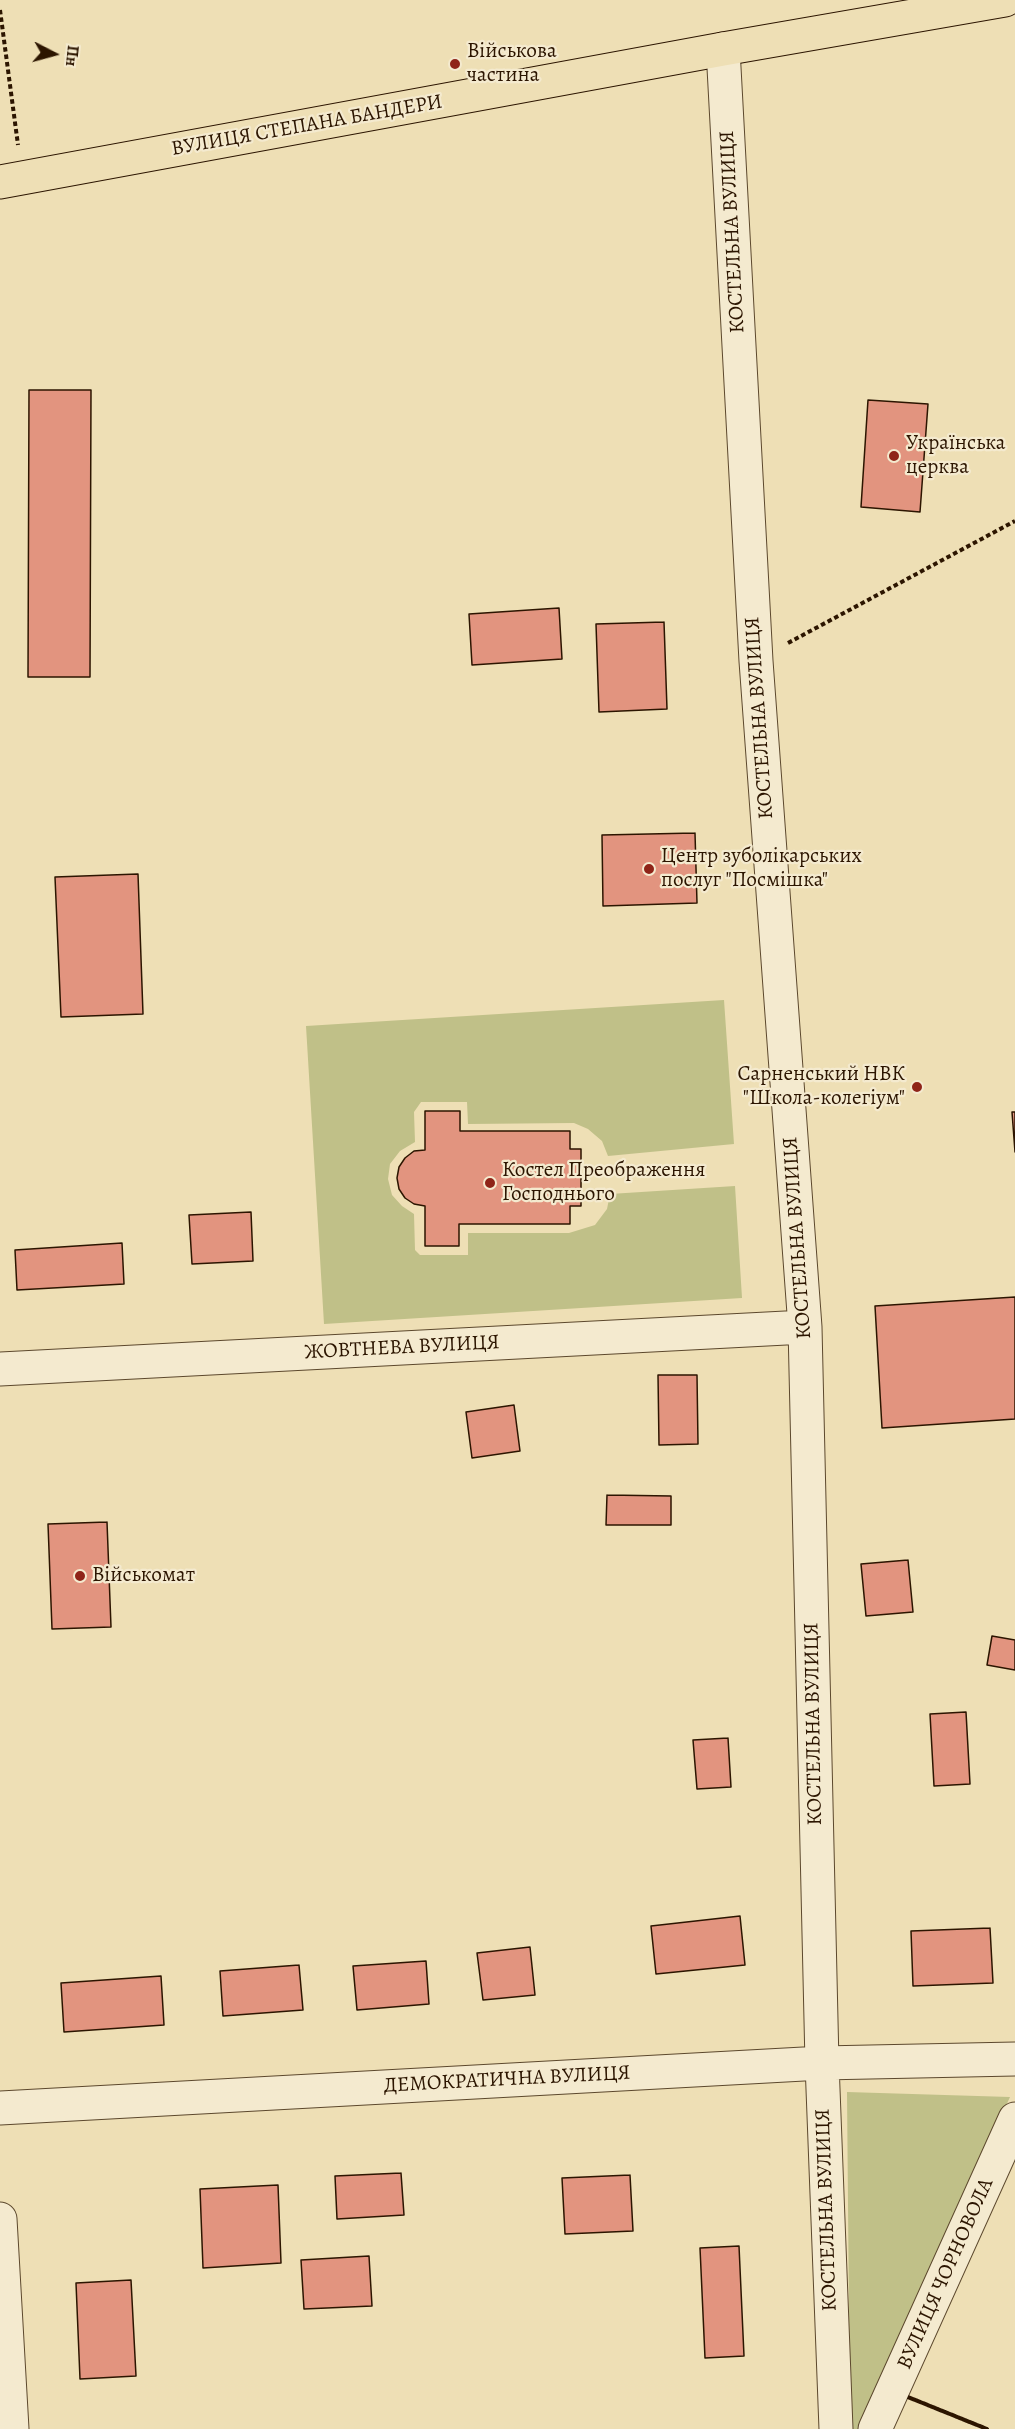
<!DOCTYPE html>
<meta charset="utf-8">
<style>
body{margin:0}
#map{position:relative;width:1015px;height:2429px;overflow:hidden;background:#eedfb5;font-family:Alegreya,serif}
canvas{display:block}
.north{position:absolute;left:24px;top:24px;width:60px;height:60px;-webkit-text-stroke:4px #f4eacf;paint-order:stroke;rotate:96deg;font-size:16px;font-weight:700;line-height:24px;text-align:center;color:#2c1500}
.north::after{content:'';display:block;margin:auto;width:21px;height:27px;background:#2c1500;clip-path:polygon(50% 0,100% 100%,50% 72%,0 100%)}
</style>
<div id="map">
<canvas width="1015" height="2429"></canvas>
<div class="north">Пн</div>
</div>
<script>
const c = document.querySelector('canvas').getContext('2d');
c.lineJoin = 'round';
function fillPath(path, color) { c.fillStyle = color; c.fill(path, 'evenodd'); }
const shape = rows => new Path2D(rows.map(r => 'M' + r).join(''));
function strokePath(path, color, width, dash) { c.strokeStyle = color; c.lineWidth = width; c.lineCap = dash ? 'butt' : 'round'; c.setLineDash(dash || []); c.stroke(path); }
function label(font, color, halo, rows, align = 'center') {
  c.font = font + ' Alegreya,serif'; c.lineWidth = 4.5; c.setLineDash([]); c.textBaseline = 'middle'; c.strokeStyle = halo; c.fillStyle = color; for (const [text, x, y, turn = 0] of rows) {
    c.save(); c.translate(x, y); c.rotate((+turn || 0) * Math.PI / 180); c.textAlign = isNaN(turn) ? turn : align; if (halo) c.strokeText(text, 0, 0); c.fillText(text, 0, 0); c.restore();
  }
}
const green = shape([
 [724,1000,734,1144,608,1156,602,1141,588,1129,574,1123,468,1124,467,1102,421,1102,414,1112,415,1142,400,1151,390,1164,388,1179,392,1195,402,1206,414,1214,415,1250,420,1255,468,1255,468,1233,569,1233,595,1225,607,1209,610,1194,735,1186,742,1298,324,1324,306,1026],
 [847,2092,1010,2097,858,2429,850,2429]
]);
const building = shape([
 [29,390,91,390,90,677,28,677,29,390],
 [868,400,928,404,920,512,861,507,868,400],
 [559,608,562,659,472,665,469,614,559,608],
 [664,622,667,709,599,712,596,624,664,622],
 [695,833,697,903,603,906,602,835,695,833],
 [138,874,143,1014,61,1017,55,877,138,874],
 [425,1111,460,1111,460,1131,570,1131,570,1149,581,1149,581,1206,570,1206,570,1224,459,1224,459,1246,425,1246,425,1206,414,1204,405,1198,399,1189,397,1178,399,1167,405,1158,414,1151,425,1150,425,1111],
 [1012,1112,1015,1112,1015,1152,1012,1112],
 [251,1212,253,1261,192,1264,189,1215,251,1212],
 [122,1243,124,1284,17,1290,15,1250,122,1243],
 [1015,1297,1015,1419,882,1428,875,1306,1015,1297],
 [658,1375,697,1375,698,1444,659,1445,658,1375],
 [514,1405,520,1451,472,1458,466,1412,514,1405],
 [607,1495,671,1496,671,1525,606,1525,607,1495],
 [107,1522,111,1627,52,1629,48,1524,107,1522],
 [908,1560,913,1612,866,1616,861,1564,908,1560],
 [992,1636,1015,1640,1015,1670,987,1665,992,1636],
 [966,1712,970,1784,934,1786,930,1714,966,1712],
 [728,1738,731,1787,697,1789,693,1740,728,1738],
 [740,1916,745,1965,656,1974,651,1926,740,1916],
 [990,1928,993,1983,913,1986,911,1931,990,1928],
 [530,1947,535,1995,483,2000,477,1953,530,1947],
 [426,1961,429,2004,357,2010,353,1966,426,1961],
 [299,1965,303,2010,223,2016,220,1971,299,1965],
 [161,1976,164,2025,64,2032,61,1983,161,1976],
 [401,2173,404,2215,337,2219,335,2176,401,2173],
 [630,2175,633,2231,565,2234,562,2178,630,2175],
 [278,2185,281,2263,203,2268,200,2189,278,2185],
 [739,2246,744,2356,705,2358,700,2248,739,2246],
 [369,2256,372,2306,304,2309,301,2260,369,2256],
 [131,2280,136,2376,80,2379,76,2283,131,2280]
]);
const path = shape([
 [0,10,18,145],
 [788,643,1015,521],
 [893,2391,982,2427,987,2429,893,2391]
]);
const street = shape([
 [723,49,756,661,805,1327,822,2063,836,2429],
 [0,1369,805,1327],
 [0,2108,822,2063,1015,2059],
 [0,2219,12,2429],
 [875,2429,1015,2119]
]);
const primary = shape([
 [0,182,723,49,1005,0]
]);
const markers = [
 [455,64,6,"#8f2418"],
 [894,456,6,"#8f2418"],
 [649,869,6,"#8f2418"],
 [917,1087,6,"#8f2418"],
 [490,1183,6,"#8f2418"],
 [80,1576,6,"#8f2418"]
];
const poiNames = [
 ["Військова",467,52],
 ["частина",467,76],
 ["Українська",906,444],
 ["церква",906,468],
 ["Центр зуболікарських",661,857],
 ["послуг \"Посмішка\"",661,881],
 ["Сарненський НВК",905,1075,"right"],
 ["\"Школа-колегіум\"",905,1099,"right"],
 ["Костел Преображення",502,1171],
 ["Господнього",502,1195],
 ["Військомат",92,1576]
];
const streetNames = [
 ["ВУЛИЦЯ СТЕПАНА БАНДЕРИ",307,126,-10],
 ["КОСТЕЛЬНА ВУЛИЦЯ",733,232,-93],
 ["КОСТЕЛЬНА ВУЛИЦЯ",760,718,-94],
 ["КОСТЕЛЬНА ВУЛИЦЯ",798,1238,-94],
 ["ЖОВТНЕВА ВУЛИЦЯ",402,1348,-3],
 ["КОСТЕЛЬНА ВУЛИЦЯ",814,1724,-91],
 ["ДЕМОКРАТИЧНА ВУЛИЦЯ",507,2080,-3],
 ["КОСТЕЛЬНА ВУЛИЦЯ",827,2210,-92],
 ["ВУЛИЦЯ ЧОРНОВОЛА",946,2274,-66]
];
fillPath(green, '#c0c088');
fillPath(building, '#e2947f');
strokePath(building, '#2c1500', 1.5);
strokePath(street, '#5c482d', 35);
strokePath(primary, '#2c1500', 35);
strokePath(path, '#2c1500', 4, [4.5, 3]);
strokePath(street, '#f4eacf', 33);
strokePath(primary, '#eedfb5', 33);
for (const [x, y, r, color] of markers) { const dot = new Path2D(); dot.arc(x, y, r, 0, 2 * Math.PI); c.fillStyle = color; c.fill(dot); strokePath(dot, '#f4eacf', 2); }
label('21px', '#2c1500', '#f4eacf', poiNames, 'left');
label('21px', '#2c1500', '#f4eacf', streetNames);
</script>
